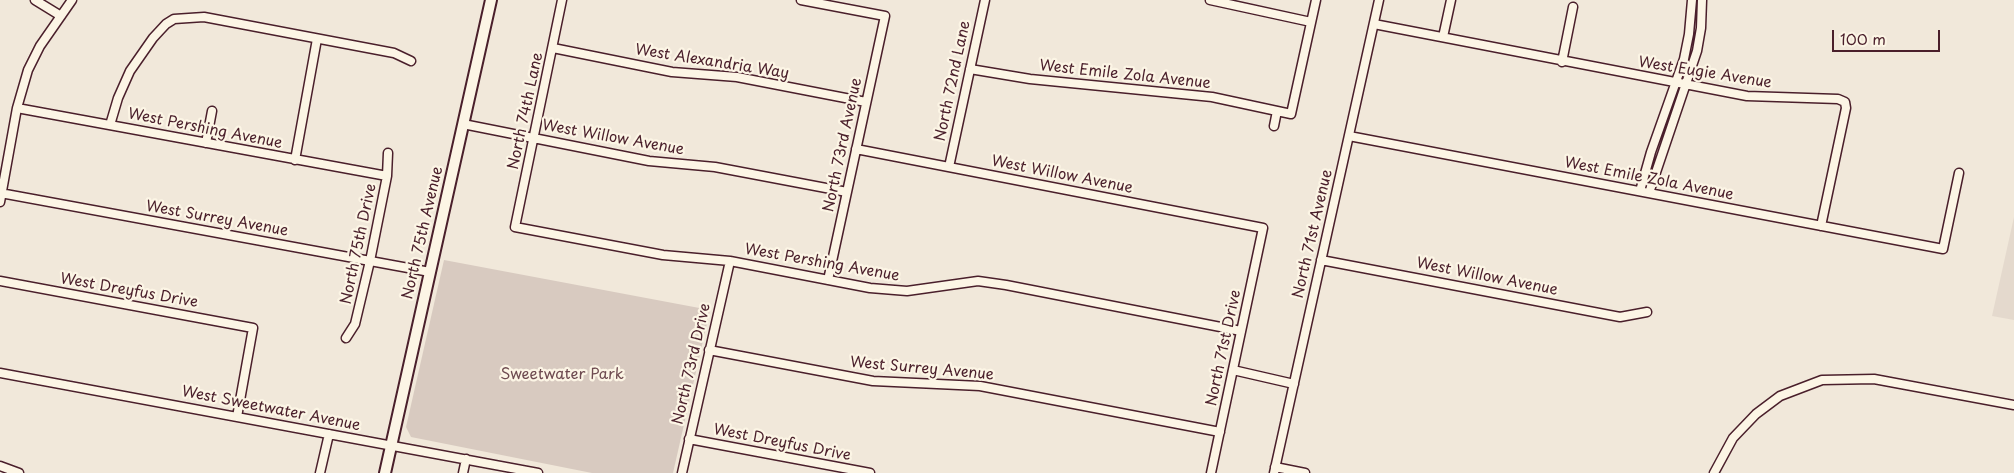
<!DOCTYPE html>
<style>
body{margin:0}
#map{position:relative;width:2014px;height:473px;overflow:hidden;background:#f1e8da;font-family:"Playpen Sans",sans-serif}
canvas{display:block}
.scale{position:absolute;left:1832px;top:30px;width:108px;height:22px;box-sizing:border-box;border:2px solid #4a1f2b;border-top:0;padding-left:6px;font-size:15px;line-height:18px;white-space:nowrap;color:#4a1f2b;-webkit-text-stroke:4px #fcf5e5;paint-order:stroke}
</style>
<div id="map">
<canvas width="2014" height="473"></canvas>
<div class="scale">100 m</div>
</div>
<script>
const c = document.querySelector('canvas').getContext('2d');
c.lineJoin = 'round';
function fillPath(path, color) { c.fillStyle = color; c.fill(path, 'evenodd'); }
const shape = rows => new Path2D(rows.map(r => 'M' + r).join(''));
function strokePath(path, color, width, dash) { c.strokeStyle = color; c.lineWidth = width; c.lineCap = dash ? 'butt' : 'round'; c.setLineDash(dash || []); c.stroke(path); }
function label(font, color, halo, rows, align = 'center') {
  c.font = font + ' "Playpen Sans",sans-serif'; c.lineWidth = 4.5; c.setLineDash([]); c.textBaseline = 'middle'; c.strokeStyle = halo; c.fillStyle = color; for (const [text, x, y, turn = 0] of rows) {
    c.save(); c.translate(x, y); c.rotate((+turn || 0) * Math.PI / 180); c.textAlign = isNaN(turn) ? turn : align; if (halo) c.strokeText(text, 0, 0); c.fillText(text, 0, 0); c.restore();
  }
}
const built = shape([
 [2014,217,2014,320,1992,316]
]);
const green = shape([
 [444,260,710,310,673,473,592,473,411,437,406,427]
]);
const minor = shape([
 [35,0,61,16],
 [562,0,515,227,663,255,730,261,870,288,907,291,978,281,1006,285,1241,331],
 [801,0,885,16,828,280],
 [1210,0,1311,22],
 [1374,24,1747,96,1838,99,1845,102,1846,108,1821,226],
 [1443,37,1451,0],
 [553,48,672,72,737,77,866,102],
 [1562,62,1573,7],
 [970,69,1030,79,1212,97,1291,114,1316,0],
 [17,108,387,176],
 [463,124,649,161,715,167,847,192],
 [110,125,118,98,130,71,153,38,166,24,174,19,204,17,394,53,411,61],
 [1274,126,1277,111],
 [1349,136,1943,249,1959,173],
 [206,143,212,111],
 [856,149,1263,228,1211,473],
 [295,160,317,39],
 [949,167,985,0],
 [1640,191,1651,152,1684,59,1689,34,1692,0],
 [0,193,430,272],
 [1649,193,1697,51,1701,28,1702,0],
 [0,202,17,108,28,70,40,46,72,0],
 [1321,260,1620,317,1647,312],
 [0,281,253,328,237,417],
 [346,338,355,324,370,261,387,176,388,153],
 [709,350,873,381,980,386,1220,432],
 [1233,370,1294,384],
 [0,373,538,473],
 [689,439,870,473],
 [0,466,19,473],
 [1275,467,1305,473],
 [320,473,329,434],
 [463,473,466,459],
 [682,473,730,261],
 [1274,473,1379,0],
 [1714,473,1733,438,1756,414,1780,396,1822,380,1874,379,2014,405]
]);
const major = shape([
 [385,473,491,0]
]);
const streetNames = [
 ["West Alexandria Way",712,62,9],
 ["West Eugie Avenue",1705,73,9],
 ["West Emile Zola Avenue",1125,75,6],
 ["North 72nd Lane",953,81,-78],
 ["North 74th Lane",526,111,-78],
 ["West Pershing Avenue",205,129,11],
 ["West Willow Avenue",613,138,10],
 ["North 73rd Avenue",843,145,-78],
 ["West Willow Avenue",1062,175,11],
 ["West Emile Zola Avenue",1649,179,11],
 ["West Surrey Avenue",217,219,10],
 ["North 75th Avenue",423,233,-77],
 ["North 71st Avenue",1313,234,-77],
 ["North 75th Drive",359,244,-78],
 ["West Pershing Avenue",822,263,10],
 ["West Willow Avenue",1487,277,11],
 ["West Dreyfus Drive",129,291,10],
 ["North 71st Drive",1224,348,-78],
 ["North 73rd Drive",692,364,-77],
 ["West Surrey Avenue",922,369,5],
 ["West Sweetwater Avenue",271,409,11],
 ["West Dreyfus Drive",782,443,11]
];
const parkNames = [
 ["Sweetwater Park",562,375]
];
fillPath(built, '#e4d9cd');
fillPath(green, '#d8cac0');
strokePath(minor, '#4a1f2b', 11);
strokePath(major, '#4a1f2b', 14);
strokePath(minor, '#fcf5e5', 8);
strokePath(major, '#fcf5e5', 10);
label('15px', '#4a1f2b', '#fcf5e5', streetNames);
label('15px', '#6e4a50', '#fcf5e5', parkNames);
</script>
